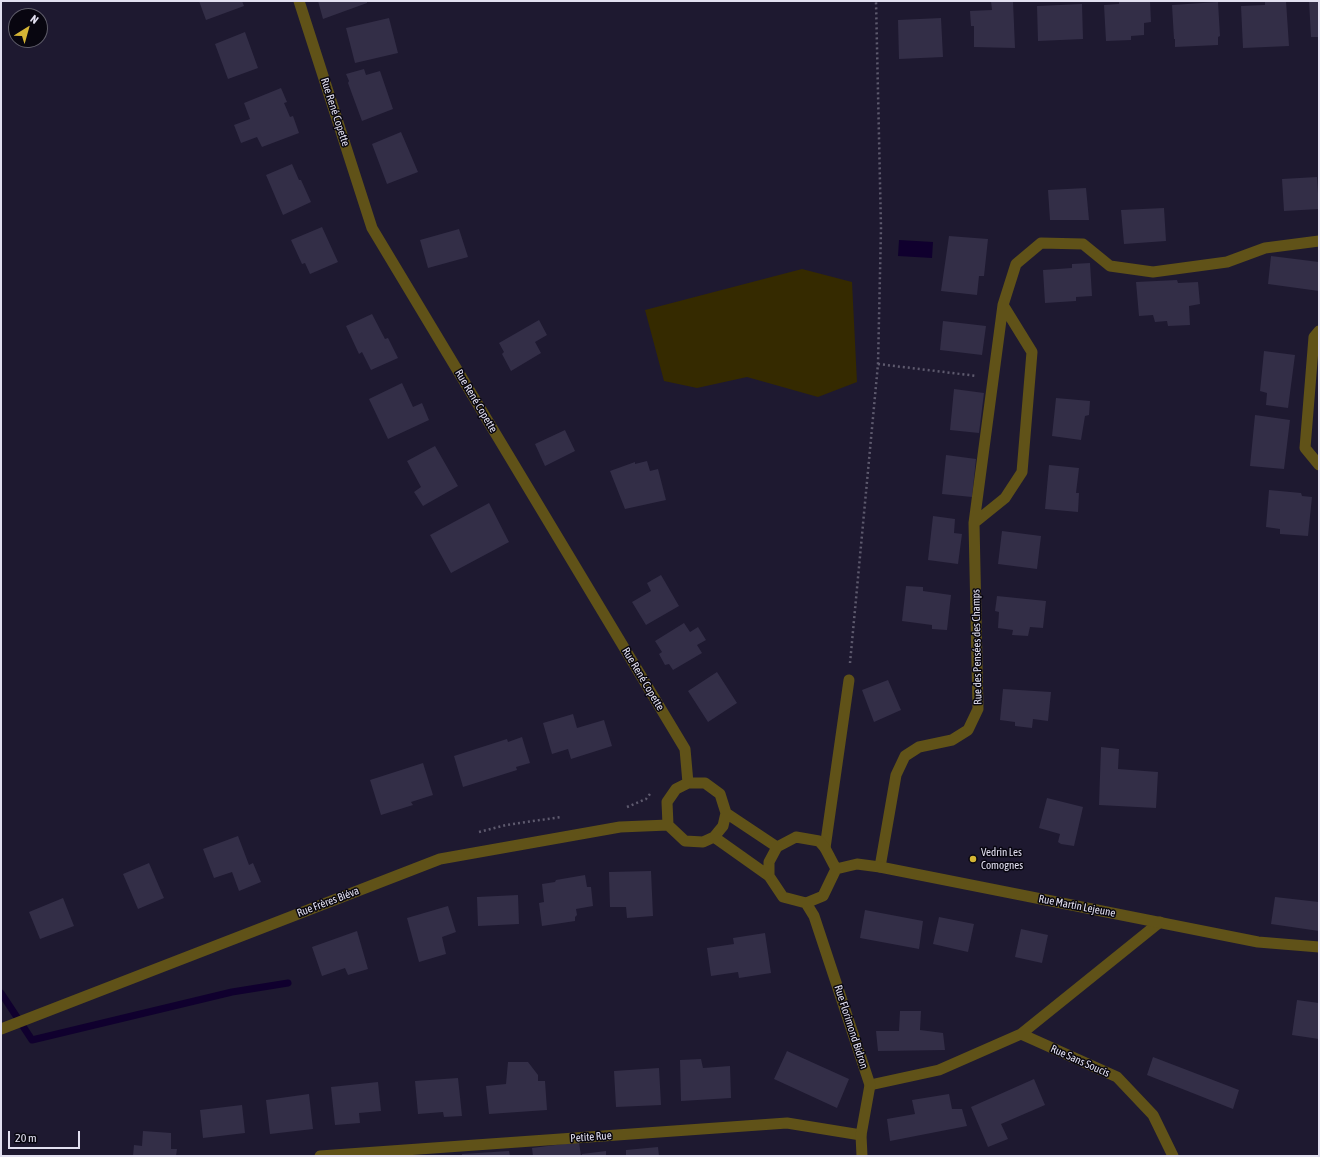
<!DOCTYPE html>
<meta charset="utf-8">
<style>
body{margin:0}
#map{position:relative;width:1320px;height:1157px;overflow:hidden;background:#1e1930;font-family:"Asap Condensed",sans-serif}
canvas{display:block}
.frame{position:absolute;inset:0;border:2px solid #e2e0f0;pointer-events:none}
.north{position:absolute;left:8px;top:8px;width:40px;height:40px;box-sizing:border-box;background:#080610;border:1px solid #5f5d6a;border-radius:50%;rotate:37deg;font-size:11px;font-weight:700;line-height:16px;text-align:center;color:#e2e0f0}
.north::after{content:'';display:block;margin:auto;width:14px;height:18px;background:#d5b535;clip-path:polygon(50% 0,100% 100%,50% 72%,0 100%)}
.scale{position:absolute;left:8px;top:1131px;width:72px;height:18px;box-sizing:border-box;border:2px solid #e2e0f0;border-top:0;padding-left:5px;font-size:12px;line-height:14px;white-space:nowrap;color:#e2e0f0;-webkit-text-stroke:3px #080610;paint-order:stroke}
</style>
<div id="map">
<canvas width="1320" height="1157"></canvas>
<div class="frame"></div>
<div class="north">N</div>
<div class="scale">20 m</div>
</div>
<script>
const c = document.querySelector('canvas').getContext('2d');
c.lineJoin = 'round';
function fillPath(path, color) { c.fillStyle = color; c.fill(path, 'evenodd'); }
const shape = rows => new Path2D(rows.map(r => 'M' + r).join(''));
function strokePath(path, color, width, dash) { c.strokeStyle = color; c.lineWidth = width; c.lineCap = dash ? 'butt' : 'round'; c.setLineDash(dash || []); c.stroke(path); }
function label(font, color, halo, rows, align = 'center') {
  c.font = font + ' "Asap Condensed",sans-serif'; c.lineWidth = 3; c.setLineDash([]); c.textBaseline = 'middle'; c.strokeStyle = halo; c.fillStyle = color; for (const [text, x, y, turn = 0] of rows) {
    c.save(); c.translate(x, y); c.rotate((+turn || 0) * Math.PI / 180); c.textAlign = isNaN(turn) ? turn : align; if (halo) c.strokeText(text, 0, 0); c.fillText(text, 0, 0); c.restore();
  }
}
const green = shape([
 [802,269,852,282,857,382,818,397,747,377,697,388,664,381,645,310]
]);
const water = shape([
 [899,240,933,242,932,258,898,256]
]);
const stream = shape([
 [1,993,32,1040,232,992,288,983]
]);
const building = shape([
 [199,1,242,1,244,6,206,20],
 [318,1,367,1,367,3,323,19],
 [991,1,1013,1,1015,48,974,47,974,26,971,26,970,11,992,10],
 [1119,1,1150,1,1151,22,1144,23,1144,35,1131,36,1131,40,1106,41,1104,5,1119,4],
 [1265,1,1286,1,1289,46,1243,48,1241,6,1265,5],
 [1309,1,1319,1,1319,37,1311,37],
 [1218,2,1220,36,1218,37,1218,45,1175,47,1175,39,1174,39,1172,5],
 [1082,4,1083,39,1038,41,1037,6],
 [389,18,398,53,355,63,346,28],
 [941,18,943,57,899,59,898,20],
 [245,32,258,68,228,79,215,44],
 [364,69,366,75,380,71,393,109,362,121,348,83,349,81,346,74],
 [281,88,287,102,284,103,290,117,293,116,299,133,262,147,257,137,241,143,234,125,250,119,244,103],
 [401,132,418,172,387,184,372,144],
 [292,164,299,180,301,180,311,202,283,215,266,175],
 [1317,177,1319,209,1284,211,1282,179],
 [1086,188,1089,220,1050,220,1048,190],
 [1164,208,1166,241,1124,244,1121,210],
 [322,227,338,262,310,274,305,263,302,264,291,240],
 [459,229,468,257,428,268,420,240],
 [949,236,988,239,984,276,979,276,977,295,941,291],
 [1271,256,1319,262,1319,291,1268,284],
 [1090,263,1092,296,1076,297,1076,301,1045,303,1043,270,1072,268,1072,264],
 [1177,280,1178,283,1198,282,1200,304,1189,306,1190,325,1168,326,1167,321,1155,322,1153,315,1139,316,1136,282],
 [372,314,385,339,388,338,398,358,371,370,362,352,359,354,346,326],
 [539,320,547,335,535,342,541,353,511,371,502,354,504,352,499,343],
 [943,321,986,326,982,355,940,350],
 [1264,351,1295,355,1288,408,1266,405,1267,393,1260,391],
 [402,383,413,407,422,403,429,420,388,439,369,399],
 [954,389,984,393,979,433,950,430],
 [1056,398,1090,401,1089,415,1085,416,1081,440,1052,436],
 [1255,415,1290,420,1284,469,1250,466],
 [565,430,575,451,545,466,535,444],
 [435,446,458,486,423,506,414,492,421,487,407,461],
 [946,455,976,459,972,497,942,494],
 [647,461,650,471,658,469,666,500,625,509,610,471,635,462,635,464],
 [1049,465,1079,468,1076,493,1079,493,1078,512,1045,509],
 [1269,490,1301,493,1302,496,1312,497,1308,536,1280,534,1280,529,1266,527],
 [489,503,509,542,451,573,430,535],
 [933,516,955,519,954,533,962,534,958,564,928,560],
 [1002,531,1041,536,1037,569,998,564],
 [661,575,679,606,646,625,632,602,651,591,647,583],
 [906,586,923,587,923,591,951,595,947,630,932,629,932,625,902,621],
 [997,596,1046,601,1043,628,1030,627,1028,636,1012,635,1013,630,998,628,999,612,995,611],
 [684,623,690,632,698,627,706,640,697,645,702,653,673,670,669,664,665,665,659,654,662,652,655,641],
 [717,672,737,703,708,722,688,691],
 [888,680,901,710,874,722,862,690],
 [1003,689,1051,692,1048,721,1033,719,1032,728,1015,726,1015,722,1000,720],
 [573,714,577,728,604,720,612,746,571,759,568,749,552,754,543,723],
 [522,737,530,763,516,767,517,770,463,787,454,756,507,739,508,742],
 [1101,747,1119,749,1118,769,1158,772,1156,808,1099,805],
 [423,763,433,795,411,802,413,805,381,815,370,780],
 [1047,798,1083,807,1074,846,1061,844,1058,842,1060,834,1039,828],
 [238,836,249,865,253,863,261,882,239,891,232,872,214,878,203,849],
 [149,863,164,898,138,909,123,874],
 [651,871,653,916,627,918,626,907,610,907,609,872],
 [585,875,587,887,591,887,593,906,576,909,577,915,575,917,575,921,542,926,539,903,544,902,542,884,555,882,556,880],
 [518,895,519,924,478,926,477,897],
 [1275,897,1319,902,1319,931,1271,924],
 [63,898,74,926,40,939,29,912],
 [448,906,456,932,442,937,446,954,419,962,407,918],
 [865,910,923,921,919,949,860,938],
 [939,917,974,924,968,952,933,944],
 [1021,929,1048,935,1042,963,1015,957],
 [357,931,368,969,348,975,345,968,322,976,312,947],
 [765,933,771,973,739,978,738,972,711,976,707,948,734,944,733,938],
 [1297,1000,1319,1003,1319,1039,1292,1035],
 [900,1011,921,1011,920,1030,943,1033,945,1050,878,1051,876,1031,899,1031],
 [787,1051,849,1079,837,1108,774,1079],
 [1153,1057,1239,1090,1233,1109,1147,1075],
 [701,1059,703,1068,730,1066,731,1098,681,1101,680,1060],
 [508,1062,528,1062,538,1075,538,1081,545,1081,547,1110,489,1114,486,1086,506,1084],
 [659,1068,661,1105,616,1107,614,1071],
 [458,1078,462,1116,444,1117,443,1112,418,1114,415,1081],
 [1034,1079,1045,1105,1001,1124,1008,1139,988,1147,971,1107],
 [378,1082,381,1111,359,1113,360,1123,335,1125,331,1087],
 [309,1094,313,1129,270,1134,266,1100],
 [949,1094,952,1109,962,1109,967,1126,890,1141,887,1119,915,1114,912,1100],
 [242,1105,245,1133,203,1138,200,1110],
 [143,1131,171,1133,171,1149,177,1149,176,1156,133,1156,134,1145,142,1146],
 [579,1142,581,1156,533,1156,532,1148],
 [658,1147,659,1156,626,1156,626,1150],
 [509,1151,510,1156,462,1156,462,1154],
 [606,1151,606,1156,582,1156,582,1154]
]);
const path = shape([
 [878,364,977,376],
 [850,663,878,364,881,228,876,1],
 [627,807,646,799,650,794],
 [479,832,506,825,561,817]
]);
const service = shape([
 [825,848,849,680]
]);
const minor = shape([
 [1319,331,1314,337,1305,448,1319,465],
 [974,523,1005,498,1022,472,1032,352,1003,305],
 [880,867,896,775,905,756,919,747,952,740,968,730,978,709,974,523,1003,305,1016,264,1041,243,1083,244,1110,266,1153,272,1227,262,1265,248,1319,241],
 [1021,1034,1117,1077,1153,1115,1173,1156],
 [870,1085,939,1070,1021,1034,1160,922],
 [320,1156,787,1123,861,1135]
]);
const tertiary = shape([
 [299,1,372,228,685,749,688,783],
 [688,783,705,783,720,794,726,813,723,826,714,837,703,842,685,841,668,825,667,802,676,789,688,783],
 [726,813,777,847],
 [714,837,769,876],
 [796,837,819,841,825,848,836,869,823,896,806,903,783,897,769,876,769,862,777,847,796,837],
 [836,869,857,864,880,867,1258,942,1319,947],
 [806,903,814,916,870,1085,861,1135,862,1156],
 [1,1029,440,859,620,827,668,825]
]);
const markers = [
 [973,859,4,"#d5b535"]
];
const streetNames = [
 ["Rue René Copette",335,112,72],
 ["Rue René Copette",476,401,59],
 ["Rue des Pensées des Champs",977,647,-91],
 ["Rue René Copette",643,679,59],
 ["Rue Frères Biéva",328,902,-21],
 ["Rue Martin Lejeune",1077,906,11],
 ["Rue Florimond Bidron",851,1027,72],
 ["Rue Sans Soucis",1080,1061,24],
 ["Petite Rue",591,1137,-4]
];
const poiNames = [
 ["Vedrin Les",981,853],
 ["Comognes",981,866]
];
fillPath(green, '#352a00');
fillPath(water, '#10002e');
strokePath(stream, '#10002e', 7);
fillPath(building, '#332e47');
strokePath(path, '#5e5a6e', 2.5, [2, 3]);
strokePath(service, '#605218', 11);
strokePath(minor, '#605218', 11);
strokePath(tertiary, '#605218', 11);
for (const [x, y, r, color] of markers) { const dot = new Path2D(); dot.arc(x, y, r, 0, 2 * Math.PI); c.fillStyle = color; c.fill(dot); strokePath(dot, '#080610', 1.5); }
label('11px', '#e2e0f0', '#080610', streetNames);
label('11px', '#e2e0f0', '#080610', poiNames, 'left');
</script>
